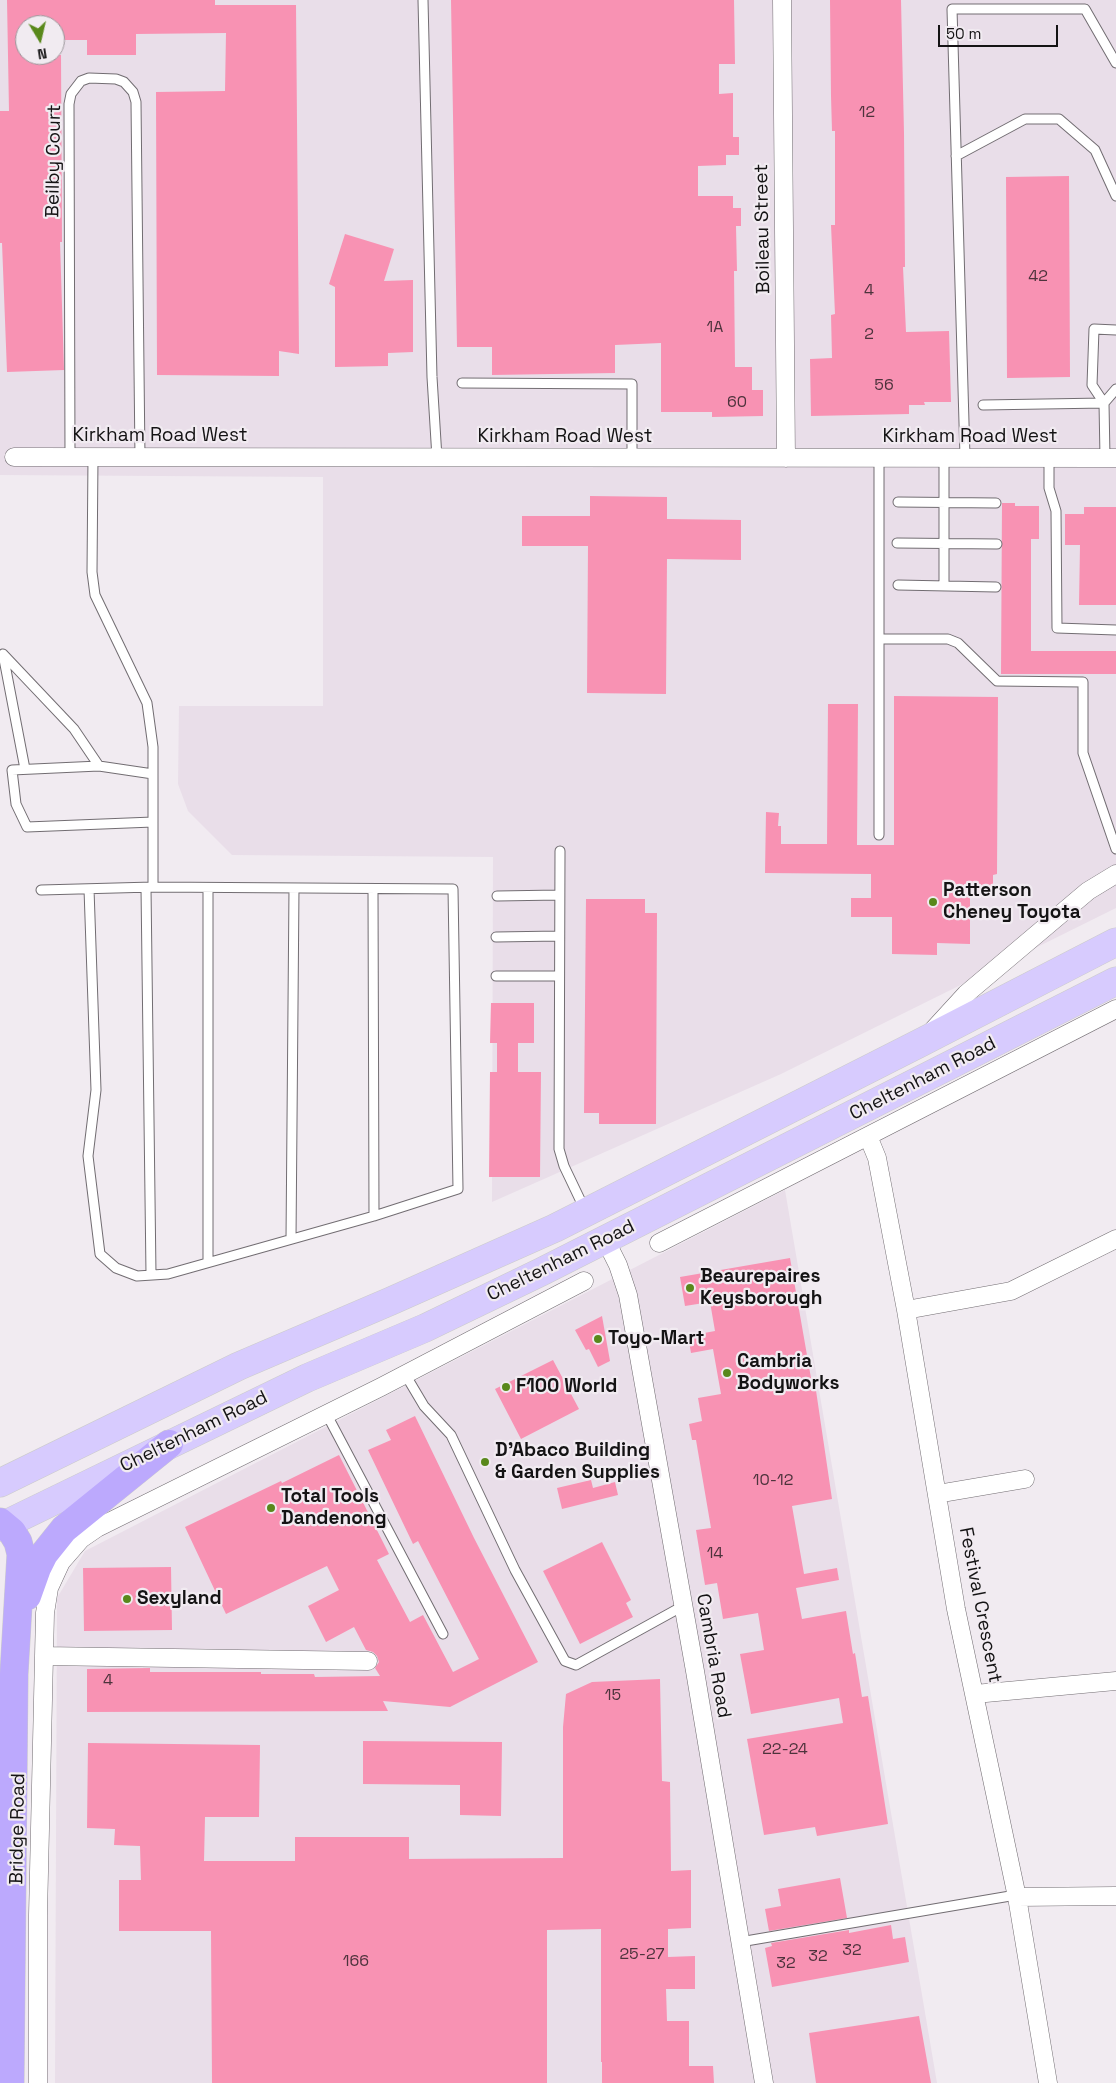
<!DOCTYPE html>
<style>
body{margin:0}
#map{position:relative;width:1116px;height:2083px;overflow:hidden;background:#f1ebf1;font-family:"Space Grotesk",sans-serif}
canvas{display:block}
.north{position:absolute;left:15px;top:15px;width:50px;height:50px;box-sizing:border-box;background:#f1ebf1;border:1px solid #999599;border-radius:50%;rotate:171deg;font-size:14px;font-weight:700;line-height:20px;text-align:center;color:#141314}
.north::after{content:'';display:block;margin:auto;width:18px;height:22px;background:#59881b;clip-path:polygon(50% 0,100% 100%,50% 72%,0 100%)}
.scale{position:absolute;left:938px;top:25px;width:120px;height:22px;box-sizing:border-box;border:2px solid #141314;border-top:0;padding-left:6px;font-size:15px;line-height:18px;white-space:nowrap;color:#141314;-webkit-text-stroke:4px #f1ebf1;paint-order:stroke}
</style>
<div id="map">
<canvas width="1116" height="2083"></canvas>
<div class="north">N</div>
<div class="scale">50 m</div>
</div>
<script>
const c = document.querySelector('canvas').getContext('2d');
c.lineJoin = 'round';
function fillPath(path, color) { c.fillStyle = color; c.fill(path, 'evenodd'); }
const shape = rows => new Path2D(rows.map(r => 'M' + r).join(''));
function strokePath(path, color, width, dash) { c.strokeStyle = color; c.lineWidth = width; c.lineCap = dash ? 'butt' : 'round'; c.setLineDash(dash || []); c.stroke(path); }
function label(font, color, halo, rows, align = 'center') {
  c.font = font + ' "Space Grotesk",sans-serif'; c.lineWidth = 4.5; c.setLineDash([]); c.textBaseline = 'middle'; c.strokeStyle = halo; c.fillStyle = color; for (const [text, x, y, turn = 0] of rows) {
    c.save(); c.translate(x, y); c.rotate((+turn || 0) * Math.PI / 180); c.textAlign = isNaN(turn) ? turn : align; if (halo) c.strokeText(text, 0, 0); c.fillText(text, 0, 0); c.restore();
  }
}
const built = shape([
 [0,0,1116,0,1116,908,781,1074,492,1202,493,857,232,855,188,811,178,784,179,706,323,706,323,477,0,475],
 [25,25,55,25,55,55,25,55],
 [785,1190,937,2083,55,2083,57,1598,85,1551]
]);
const building = shape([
 [7,0,215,0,215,5,296,5,299,354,279,351,279,376,157,375,156,92,225,91,226,33,136,34,136,55,87,55,87,40,55,40,55,25,25,25,25,55,61,55,62,242,60,242,64,370,7,372,2,243,0,243,0,111,9,111],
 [451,0,734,0,735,64,719,64,719,94,733,93,733,137,739,137,739,155,726,155,726,165,698,166,698,196,733,196,733,208,741,208,741,226,736,226,737,271,734,271,735,367,752,367,752,390,763,390,763,416,712,417,712,412,661,412,661,343,615,345,615,373,492,375,492,347,457,347],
 [830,0,901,0,904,133,905,267,903,267,906,332,949,331,951,402,924,402,925,405,909,405,909,414,811,416,810,359,832,358,831,315,835,314,831,225,835,225,835,131,832,131,831,96],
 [1069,176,1070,377,1007,378,1006,177],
 [345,234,394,249,384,281,413,280,413,352,388,353,388,366,335,367,335,287,329,284],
 [590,496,667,497,667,519,741,520,741,560,667,559,666,694,587,693,588,546,522,546,522,516,590,516],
 [1002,503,1015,503,1015,506,1039,506,1039,539,1031,539,1031,651,1116,651,1116,674,1001,674],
 [1084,507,1116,507,1116,605,1079,605,1080,545,1065,545,1065,514,1084,514],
 [894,696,998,697,997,874,993,875,993,894,970,894,970,944,937,943,937,955,892,954,892,917,851,917,851,898,871,898,871,874,765,873,766,812,779,813,778,826,781,826,781,844,827,844,828,704,858,704,857,845,894,845],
 [586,899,645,899,645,913,657,913,656,1124,599,1124,599,1113,584,1113],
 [491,1003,534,1003,534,1043,518,1043,518,1072,541,1072,540,1177,489,1177,490,1072,497,1072,497,1043,490,1043],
 [790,1258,811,1378,814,1377,832,1499,792,1506,804,1574,837,1568,839,1580,796,1588,802,1619,846,1611,853,1654,855,1653,862,1697,868,1696,888,1824,817,1836,815,1827,764,1835,747,1739,843,1723,839,1698,751,1714,740,1654,764,1650,758,1613,723,1619,717,1583,705,1585,696,1530,711,1528,696,1440,692,1440,689,1424,702,1421,698,1398,721,1394,713,1349,691,1353,688,1336,715,1331,710,1302,685,1306,680,1277],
 [602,1316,610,1361,598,1367,589,1349,586,1350,575,1330],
 [553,1360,579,1409,521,1439,495,1389],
 [415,1416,474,1538,538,1662,450,1707,383,1701,388,1711,87,1712,87,1669,150,1668,150,1672,261,1672,261,1674,314,1674,315,1677,380,1676,375,1668,379,1662,377,1656,373,1652,366,1650,354,1627,326,1642,308,1606,339,1590,327,1566,226,1614,185,1527,281,1481,282,1483,339,1455,389,1554,377,1560,410,1622,423,1615,453,1672,479,1659,418,1541,413,1544,368,1450,391,1440,386,1430],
 [591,1480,593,1488,615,1482,618,1495,562,1509,557,1488],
 [602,1542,631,1600,626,1603,633,1617,580,1644,543,1571],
 [171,1567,172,1630,84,1631,83,1568],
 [660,1679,662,1781,670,1782,671,1871,691,1870,691,1928,668,1929,668,1957,695,1956,695,1989,666,1989,667,2021,689,2021,689,2066,713,2066,714,2083,602,2083,602,2062,601,2062,601,1929,547,1930,547,2083,212,2083,211,1931,119,1931,119,1880,141,1880,140,1846,114,1845,115,1829,87,1828,88,1743,260,1745,259,1817,205,1817,204,1861,295,1861,295,1837,409,1837,409,1859,563,1858,563,1727,566,1694,592,1682],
 [363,1741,502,1742,501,1816,460,1815,460,1785,363,1784],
 [840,1878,847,1918,769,1931,765,1909,781,1906,778,1889],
 [891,1925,893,1939,905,1937,909,1962,772,1987,765,1948,772,1946,771,1943,849,1930,849,1933],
 [919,2016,931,2083,816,2083,809,2033]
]);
const service = shape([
 [423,0,432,377,437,458],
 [956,156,1025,119,1059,119,1095,150,1116,196],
 [462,383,632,384,632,458],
 [983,405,1104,403,1092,385,1094,329,1116,330],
 [70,457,69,104,71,94,81,81,89,78,116,79,124,82,133,92,136,102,140,458],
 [944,457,944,586],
 [965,457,952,9,1085,9,1116,63],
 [93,458,92,572,95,595,147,703,153,747,153,887],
 [1049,458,1049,488,1056,511,1057,628,1116,630],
 [1105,458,1104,403,1116,389],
 [898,502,996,503],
 [897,543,997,544],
 [898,585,996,587],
 [879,639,948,639,958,643,997,681,1083,682,1083,753,1116,849],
 [3,654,74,729,99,766],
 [3,654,25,769],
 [153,774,99,766,12,770,16,804,27,827,153,822],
 [879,835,879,458],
 [560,851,559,1149,564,1166,585,1210],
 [146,888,151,1274],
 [208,888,208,1261],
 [373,889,374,1216],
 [41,890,153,887,453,889,458,1189,374,1216,168,1274,137,1276,116,1268,100,1254,88,1156,96,1090,89,889],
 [497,896,559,895],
 [496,937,559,936],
 [496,976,559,976],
 [291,1239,294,888],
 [405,1374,424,1406,451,1435,515,1570,565,1661,576,1665,683,1606],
 [326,1413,443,1634],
 [740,1942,1016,1895]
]);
const minor = shape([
 [782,0,786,458],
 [14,457,1116,458],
 [933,1030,966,994,1088,891,1116,874],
 [868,1136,877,1158,906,1310,956,1609,1017,1897,1048,2083],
 [605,1239,618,1265,628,1295,695,1671,764,2083],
 [659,1243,1116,1009],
 [906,1310,1011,1291,1116,1239],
 [937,1494,1025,1479],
 [44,1656,368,1661],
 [975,1694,1116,1681],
 [1017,1897,1116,1896],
 [38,2083,38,1915,45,1613,49,1588,61,1562,81,1539,97,1528,381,1387,584,1281]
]);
const primary = shape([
 [0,1483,239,1366,391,1301,555,1228,920,1043,1116,942],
 [0,1527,307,1378,425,1328,541,1272,1116,981]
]);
const motorway = shape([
 [0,1522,12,1532,18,1542,21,1554,14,1674,10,2083],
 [27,1596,37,1568,44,1554,64,1529,169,1444]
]);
const markers = [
 [933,902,5,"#59881b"],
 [690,1288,5,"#59881b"],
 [598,1339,5,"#59881b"],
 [727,1373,5,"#59881b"],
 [506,1387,5,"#59881b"],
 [485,1462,5,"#59881b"],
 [271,1508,5,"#59881b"],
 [127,1599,5,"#59881b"]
];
const numberNames = [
 ["12",867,113],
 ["42",1038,277],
 ["4",869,291],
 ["1A",715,328],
 ["2",869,335],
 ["56",884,386],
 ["60",737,403],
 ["10-12",773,1481],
 ["14",715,1554],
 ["4",108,1681],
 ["15",613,1696],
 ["22-24",785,1750],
 ["32",852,1951],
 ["25-27",642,1955],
 ["32",818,1957],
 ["166",356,1962],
 ["32",786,1964]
];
const streetNames = [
 ["Beilby Court",54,161,-89],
 ["Boileau Street",763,229,-91],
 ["Kirkham Road West",160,436],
 ["Kirkham Road West",565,437],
 ["Kirkham Road West",970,437],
 ["Cheltenham Road",923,1079,-27],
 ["Cheltenham Road",561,1261,-26],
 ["Cheltenham Road",194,1432,-26],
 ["Festival Crescent",980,1605,79],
 ["Cambria Road",713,1656,80],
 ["Bridge Road",18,1829,-89]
];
const poiNames = [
 ["Patterson",943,891],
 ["Cheney Toyota",943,913],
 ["Beaurepaires",700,1277],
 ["Keysborough",700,1299],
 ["Toyo-Mart",608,1339],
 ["Cambria",737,1362],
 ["Bodyworks",737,1384],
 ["F100 World",516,1387],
 ["D'Abaco Building",495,1451],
 ["& Garden Supplies",495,1473],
 ["Total Tools",281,1497],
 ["Dandenong",281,1519],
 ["Sexyland",137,1599]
];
fillPath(built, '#e9dee9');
fillPath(building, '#f892b3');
strokePath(service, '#726d72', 11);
strokePath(minor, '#726d72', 19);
strokePath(primary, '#cbcbcb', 29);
strokePath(motorway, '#cbcbcb', 29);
strokePath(service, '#fff', 9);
strokePath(minor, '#fff', 18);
strokePath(primary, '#d7cbfe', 28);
strokePath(motorway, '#bca9fd', 28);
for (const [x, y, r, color] of markers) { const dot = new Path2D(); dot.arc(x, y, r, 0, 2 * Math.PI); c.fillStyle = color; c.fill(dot); strokePath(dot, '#f1ebf1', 2); }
label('16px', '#4d333c', null, numberNames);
label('19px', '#141314', '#f1ebf1', streetNames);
label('bold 19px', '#141314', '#f1ebf1', poiNames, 'left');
</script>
